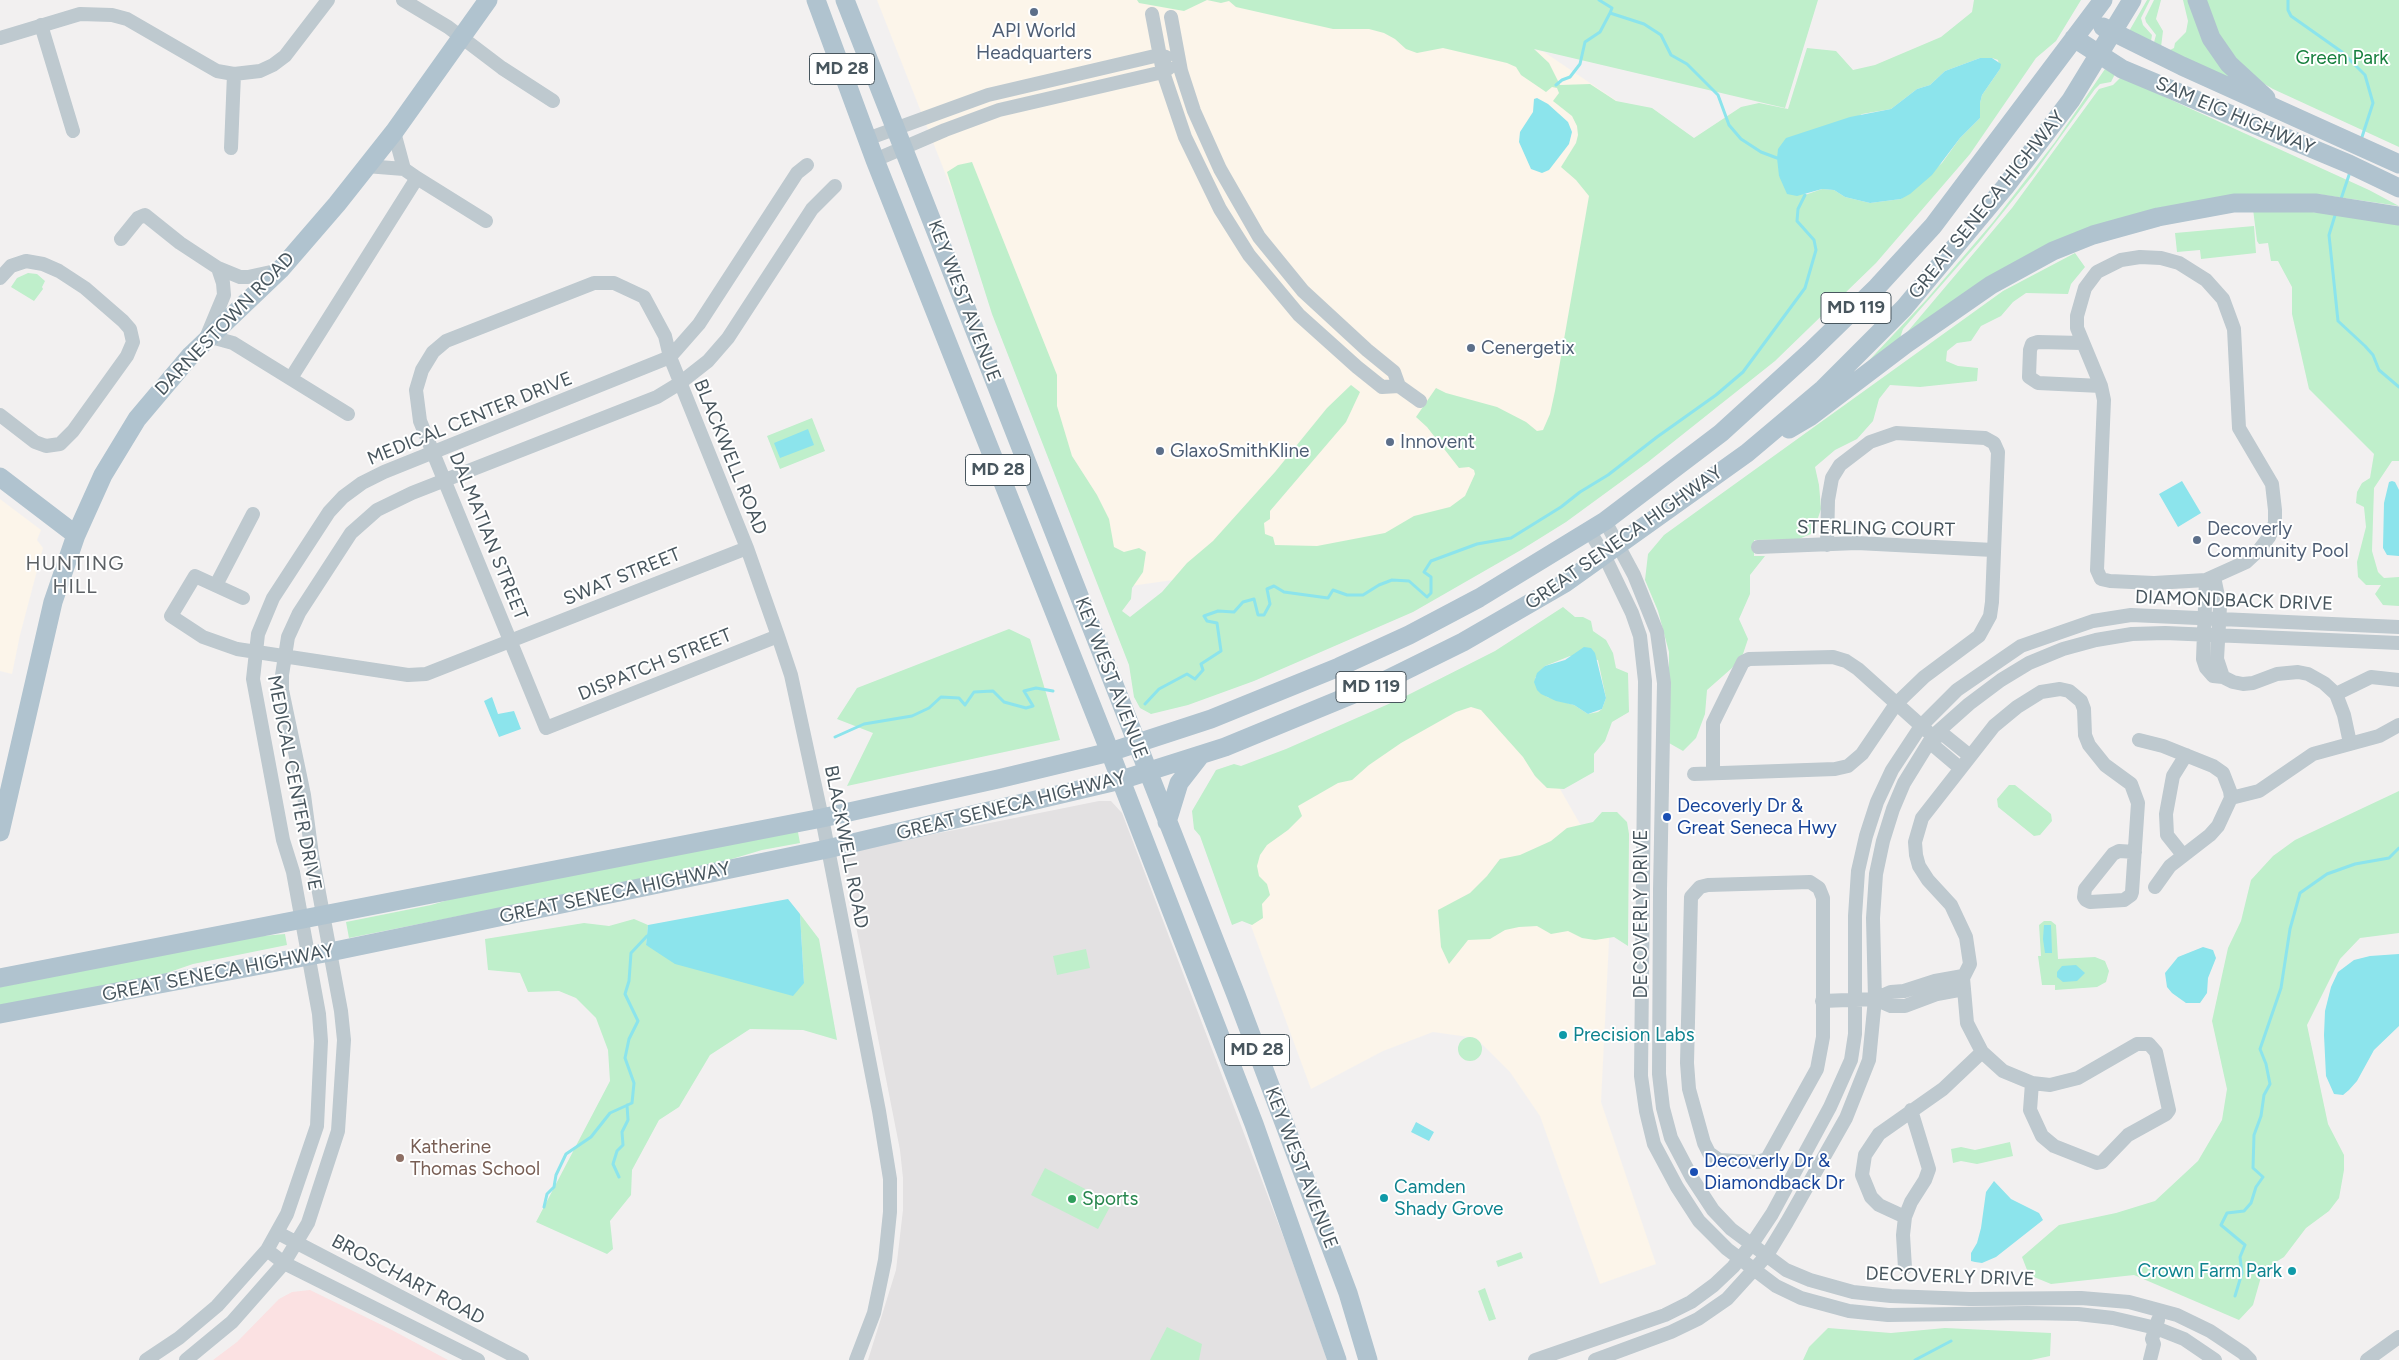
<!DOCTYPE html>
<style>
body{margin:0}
canvas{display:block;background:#f2f0f0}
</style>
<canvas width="2399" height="1360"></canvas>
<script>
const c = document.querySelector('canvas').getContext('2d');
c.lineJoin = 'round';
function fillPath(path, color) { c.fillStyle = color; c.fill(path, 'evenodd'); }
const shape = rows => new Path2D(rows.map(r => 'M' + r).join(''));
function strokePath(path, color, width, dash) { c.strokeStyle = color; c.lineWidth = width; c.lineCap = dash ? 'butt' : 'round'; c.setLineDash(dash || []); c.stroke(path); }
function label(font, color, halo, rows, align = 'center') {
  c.font = font + ' Figtree,sans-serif'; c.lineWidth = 4; c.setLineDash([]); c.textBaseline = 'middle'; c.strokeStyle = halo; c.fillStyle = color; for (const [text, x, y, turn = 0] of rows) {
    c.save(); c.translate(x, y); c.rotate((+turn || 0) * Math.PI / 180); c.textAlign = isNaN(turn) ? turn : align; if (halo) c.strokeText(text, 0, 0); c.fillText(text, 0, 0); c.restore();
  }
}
const commercial = shape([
 [877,0,1297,0,1544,52,1639,116,1577,447,1479,537,1109,589],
 [0,499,41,530,37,540,43,548,20,635,12,674,0,671],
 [1496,677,1612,880,1601,1102,1656,1264,1600,1284,1540,1116,1510,1072,1476,1038,1433,1032,1383,1051,1311,1089,1211,817]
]);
const education = shape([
 [1099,801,1111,801,1122,813,1288,1249,1327,1360,868,1360,896,1270,903,1210,903,1178,900,1150,843,860,846,852,851,849,955,830]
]);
const medical = shape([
 [310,1290,390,1329,448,1360,213,1360,237,1342,279,1299,292,1292]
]);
const green = shape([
 [1137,0,1818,0,1785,108,1534,49,1549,63,1560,85,1590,84,1616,101,1652,108,1694,138,1741,107,1759,103,1788,109,1807,48,1836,51,1853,70,1875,65,1941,37,1972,12,1974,0,2081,0,2056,41,2036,58,1970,154,1876,263,1775,361,1648,462,1566,522,1521,550,1413,612,1254,681,1188,705,1151,714,1140,708,1134,697,1129,665,992,314,947,172,958,165,972,162,1057,375,1057,406,1072,456,1097,495,1109,519,1114,547,1124,552,1139,548,1146,552,1143,572,1132,588,1131,599,1122,611,1130,617,1162,592,1187,563,1213,541,1275,472,1327,408,1351,385,1360,392,1346,422,1270,511,1270,519,1264,523,1265,534,1273,537,1275,545,1317,546,1385,533,1414,516,1450,507,1465,496,1475,474,1474,470,1469,467,1459,468,1427,427,1416,417,1436,388,1446,393,1497,407,1526,422,1537,431,1543,430,1550,414,1555,391,1589,196,1576,180,1561,167,1576,143,1578,135,1577,126,1572,116,1553,101,1559,93,1557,88,1552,87,1546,92,1521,75,1516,67,1507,63,1443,48,1417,53,1406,49,1395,39,1384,33,1369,29,1333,29,1236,7,1229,1,1221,3,1207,0,1184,11,1139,3],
 [1980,58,1992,58,1998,60,2000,69,1982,95,1980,103,1980,118,1960,138,1942,163,1901,199,1870,203,1845,197,1834,190,1822,189,1805,195,1779,176,1779,166,1862,114,1891,109,1917,89,1930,85,1945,71],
 [2147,0,2150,0,2141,18,2143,25,2152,35,2151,41,2128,33],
 [2154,0,2161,0,2156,19,2163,31,2161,47,2170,50,2174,48,2175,43,2186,32,2188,21,2183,0,2190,0,2233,80,2153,46,2156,35,2146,22,2145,18],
 [2205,0,2399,0,2399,147,2273,89,2249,75,2219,36],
 [2105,69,2115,74,2111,82,2100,84,2095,89,2033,175,1980,241,1903,329,1900,338,1860,370,1926,300,1993,222,2055,142],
 [2121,77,2369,190,2399,206,2317,194,2143,214,1903,337,2012,208,2099,89,2113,85],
 [2273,208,2399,221,2399,461,2392,461,2374,488,2372,551,2378,572,2384,578,2399,577,2399,606,2383,605,2375,594,2381,585,2366,585,2358,577,2357,562,2366,527,2364,507,2356,503,2357,492,2362,483,2370,478,2374,454,2309,389,2292,314,2292,287,2278,261,2271,261,2268,243,2259,244,2257,241,2253,209],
 [2254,226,2256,253,2201,259,2200,250,2177,252,2175,233],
 [2075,253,2085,267,2071,284,2068,294,2026,293,2013,302,2001,316,1981,326,1971,341,1957,343,1947,351,1946,361,1958,366,1978,368,1977,381,1920,387,1890,385,1879,399,1873,421,1857,439,1835,450,1815,467,1819,485,1821,509,1813,533,1799,539,1754,540,1754,556,1765,556,1750,575,1750,594,1739,619,1748,639,1743,654,1732,668,1707,690,1705,714,1696,738,1683,751,1669,743,1669,652,1658,611,1645,580,1648,554,1664,535,2003,291],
 [28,273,37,274,45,281,42,287,43,289,34,301,11,287,17,278],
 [812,418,825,451,780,469,767,436],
 [1563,607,1575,617,1583,617,1591,621,1593,631,1606,640,1613,653,1616,668,1628,673,1629,712,1612,722,1605,741,1594,754,1594,772,1564,789,1547,788,1535,776,1523,757,1481,710,1471,707,1456,712,1401,743,1369,765,1352,780,1338,783,1298,806,1302,816,1288,830,1267,845,1260,855,1257,866,1259,876,1267,884,1270,895,1262,904,1263,918,1252,925,1242,921,1232,925,1200,836,1194,829,1192,811,1216,770,1234,764,1241,766,1286,749,1400,699,1495,651],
 [1570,656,1598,660,1606,698,1602,709,1598,712,1588,714,1574,705,1547,697,1535,678,1545,666],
 [1009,629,1030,639,1060,740,847,786,873,733,837,719,857,688],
 [2009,785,2015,785,2051,814,2052,821,2040,835,2034,836,1998,807,1997,799],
 [2399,791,2399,933,2360,938,2340,959,2307,1025,2328,1124,2344,1155,2344,1170,2339,1198,2329,1211,2306,1228,2284,1257,2263,1270,2253,1305,2239,1320,2134,1275,2051,1284,2029,1275,2022,1257,2059,1225,2116,1213,2155,1201,2198,1161,2222,1120,2227,1089,2212,1021,2228,948,2241,921,2251,880,2273,856,2295,840],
 [1602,812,1617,812,1627,822,1629,834,1628,946,1614,937,1595,940,1582,938,1568,931,1551,934,1537,926,1519,927,1505,930,1490,939,1468,940,1449,964,1441,947,1438,910,1470,893,1487,876,1500,859,1520,855,1551,841,1567,828,1593,822],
 [797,827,800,843,762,850,705,867,349,938,346,922,431,905,486,889],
 [800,914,819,939,837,1040,803,1030,750,1029,710,1055,679,1107,659,1120,632,1170,631,1195,610,1221,613,1249,607,1254,536,1222,610,1081,608,1050,596,1018,576,998,559,991,528,992,520,973,488,970,485,939,584,923,609,926,634,919,648,925,646,945,804,983],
 [2044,921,2051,921,2056,925,2058,959,2095,957,2105,961,2109,971,2106,982,2097,987,2055,990,2055,985,2042,985,2038,956,2041,956,2039,925],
 [285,934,287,945,193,964,152,978,0,1008,0,987,251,937],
 [1086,949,1090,968,1057,975,1053,956],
 '1458 1049a12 12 0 1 1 24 0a12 12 0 1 1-24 0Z',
 [2010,1142,2013,1156,1977,1164,1961,1161,1953,1163,1951,1149,1961,1147,1975,1150],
 [1045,1168,1112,1203,1098,1229,1031,1195],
 [1521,1252,1523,1258,1498,1267,1496,1261],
 [1485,1288,1496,1319,1489,1321,1478,1291],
 [1167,1327,1202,1344,1199,1360,1150,1360],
 [1828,1328,1891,1333,1945,1328,2051,1333,2050,1356,2031,1360,1803,1360,1809,1347]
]);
const water = shape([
 [1980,58,1992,58,2001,64,2000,69,1982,95,1980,103,1980,118,1960,138,1932,175,1910,194,1901,199,1870,203,1845,197,1834,190,1822,189,1797,196,1787,194,1779,176,1777,158,1778,149,1786,138,1850,117,1891,109,1917,89,1930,85,1945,71],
 [1537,98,1548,104,1568,122,1572,132,1569,144,1549,170,1542,173,1531,169,1519,142,1520,132,1533,112,1534,99],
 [808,429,814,445,780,458,774,443],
 [2182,481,2201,513,2178,527,2159,494],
 [2392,481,2395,482,2399,490,2399,556,2387,555,2383,548,2384,503,2389,482],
 [1584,647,1591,648,1595,653,1606,698,1602,709,1588,714,1574,705,1556,701,1541,694,1537,690,1534,682,1537,673,1545,666,1565,660],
 [492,697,498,714,514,711,521,729,499,737,484,701],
 [788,899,800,914,804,983,793,996,675,964,646,945,648,925],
 [2044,925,2051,925,2052,953,2045,953,2043,939],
 [2203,947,2213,950,2216,958,2208,978,2207,993,2200,1003,2186,1003,2172,993,2167,987,2165,973,2178,957],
 [2399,954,2399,1026,2374,1050,2357,1081,2349,1090,2343,1095,2334,1094,2326,1076,2324,1035,2325,1011,2331,987,2338,972,2354,960,2370,956],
 [2076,965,2085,973,2077,981,2063,982,2057,977,2057,972,2062,966],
 [1416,1122,1434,1132,1429,1141,1411,1132],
 [1994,1181,2011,1199,2039,1213,2043,1220,1996,1257,1982,1263,1975,1262,1971,1261,1971,1253,1977,1243,1981,1228,1986,1192]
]);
const stream = shape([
 [1599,0,1612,8,1610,13,1644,24,1661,35,1671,55,1687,64,1718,95,1729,125,1741,139,1761,152,1777,158],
 [2288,0,2288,10,2291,16,2342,52,2365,75,2373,103,2361,140],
 [1556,85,1562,80,1570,77,1580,64,1585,42,1600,32,1610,13],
 [2340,202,2350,172],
 [2336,212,2329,235,2338,321,2365,346,2373,355,2379,370,2399,387],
 [1145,704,1159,689,1187,674,1195,679,1203,670,1201,664,1221,651,1217,623,1207,621,1204,616,1218,611,1234,612,1243,602,1254,599,1258,615,1264,615,1270,604,1267,589,1274,586,1284,592,1328,598,1333,590,1347,595,1363,595,1379,585,1392,580,1409,581,1427,597,1431,593,1431,577,1424,572,1431,561,1477,544,1511,538,1561,507,1580,492,1608,475,1657,437,1716,395,1743,372,1805,288,1816,250,1814,240,1797,221,1798,209,1805,195],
 [835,737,864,724,912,716,929,708,941,697,959,698,965,705,974,692,993,691,1004,702,1026,708,1033,706,1024,691,1036,688,1053,691],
 [619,1177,613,1164,617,1151,623,1145,622,1132,628,1120,627,1105],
 [544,1207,547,1194,554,1187,556,1175,566,1154,591,1137,610,1113,632,1103,634,1083,625,1058,629,1039,638,1021,625,994,629,981,631,953,647,936],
 [2235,1296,2242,1273,2240,1257,2245,1245,2221,1225,2227,1213,2244,1211,2251,1203,2256,1187,2263,1177,2253,1168,2254,1135,2261,1116,2264,1095,2270,1084,2266,1064,2260,1049,2281,988,2290,929,2300,893,2327,874,2355,864,2389,858,2399,848],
 [1915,1360,1951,1341]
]);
const minor = shape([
 [403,0,448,27,502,68,553,101],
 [1152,14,1163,72,1185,137,1220,209,1249,255,1299,315,1357,367,1382,387,1399,386,1420,401],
 [1171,17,1181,71,1194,111,1220,169,1259,237,1303,291,1367,350,1394,372,1399,386],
 [41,25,73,131],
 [0,38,80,14,112,15,127,19,217,71,234,74,260,71,273,65,285,56,328,0],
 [394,132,404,169],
 [867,139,988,95,1159,55,1166,57],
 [231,148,234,74],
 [875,160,945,130,999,110,1163,72,1169,68],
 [366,166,404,169,417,178],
 [121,239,138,218,145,215,180,243,218,268,240,277,248,277,280,270],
 [2140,257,2161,258,2179,263,2206,280,2223,299,2234,329,2239,428,2272,484,2275,510,2275,523,2269,537,2259,550,2246,562,2206,580,2154,583,2110,581,2101,579,2097,570,2104,400,2101,386,2077,328,2077,316,2085,288,2097,272,2121,260,2140,257],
 [0,278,11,266,26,261,43,264,59,271,85,288,123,321,130,329,133,342,127,356,73,431,60,444,46,446,35,442,0,415],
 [211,337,233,343,348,414],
 [206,338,224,295,223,283,218,268],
 [2082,343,2038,342,2032,344,2030,350,2029,377,2038,383,2101,386],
 [291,378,417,178,486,221],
 [1605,521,1634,575,1657,632,1664,683,1660,890,1659,1074,1663,1108,1671,1138,1692,1178,1713,1210,1731,1229,1786,1270,1810,1280,1853,1292,1891,1296,1970,1299,2081,1298,2129,1302,2177,1315,2210,1331,2243,1353,2250,1360],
 [1589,530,1604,555,1632,613,1640,636,1645,681,1641,1076,1646,1111,1654,1144,1677,1187,1699,1221,1727,1249,1776,1286,1801,1298,1849,1311,1888,1315,2027,1313,2078,1314,2113,1318,2156,1328,2184,1339,2215,1360],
 [1758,547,1857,543,1993,550],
 [2214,577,2220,606,2217,659,2223,677],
 [2206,580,2203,659,2206,668,2213,676,2223,677,2233,682,2243,684,2253,683,2277,674,2298,672,2308,674,2324,683,2336,694,2371,677,2399,680],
 [216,585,253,514],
 [243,598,195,576,171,616,203,637,237,649,408,675,426,674,747,548],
 [778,636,546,728,420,421,416,390,422,370,433,352,446,341,594,283,614,283,644,297,665,336,670,357,747,548,778,636,791,675,822,818,879,1111,890,1179,890,1212,885,1260,874,1313,856,1360],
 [2336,694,2344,715,2350,743],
 [1933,736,1934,746,1960,768],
 [1933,736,1944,735,1970,756],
 [2139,740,2163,746,2213,766,2223,773,2230,791,2231,798,2218,826,2210,835,2170,866,2155,887],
 [1713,773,1713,723,1743,662,1749,659,1833,657,1846,661,1858,669,1927,731],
 [1694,774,1835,769,1848,766,1862,754,1896,704,1924,677,1979,636,1990,616,1992,602,1998,452,1994,443,1985,438,1896,433,1870,442,1840,465,1832,478,1828,500,1827,545],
 [2231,798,2259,791,2313,754,2379,736,2399,725],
 [2183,855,2167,835,2166,814,2173,776,2186,755],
 [1810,882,1819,888,1823,898,1823,1037,1817,1069,1767,1159,1758,1162,1719,1160,1709,1153,1704,1143,1689,1089,1687,1063,1691,897,1700,887,1708,885,1810,882],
 [1875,999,1891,1006,1905,1006,1937,994,1964,989],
 [1822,1001,1875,999,1891,992,1904,991,1935,981,1963,976],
 [2032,1083,2030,1110,2042,1136,2054,1146,2097,1163,2102,1162,2128,1135,2166,1114,2169,1110,2156,1052,2149,1044,2137,1044,2078,1078,2050,1085,2032,1083,2003,1071,1982,1052,1967,1023,1963,978,1970,964,1966,937,1951,905,1928,880,1919,866,1916,855,1915,842,1922,818,1994,726,2017,707,2041,692,2060,689,2069,691,2081,701,2084,709,2085,735,2089,745,2105,765,2131,784,2138,803,2132,892,2131,895,2124,900,2090,902,2086,900,2084,897,2085,889,2113,854,2119,851,2135,852],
 [1905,1217,1879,1205,1871,1197,1862,1175,1865,1155,1879,1134,1943,1089,1982,1052],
 [278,1233,522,1360],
 [267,1250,284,1263,478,1360],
 [1905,1268,1903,1235,1905,1217,1911,1202,1925,1180,1929,1169,1911,1110],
 [146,1360,179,1338,217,1306,267,1250,287,1214,317,1126,321,1041,319,1014,293,872,283,840,253,679,258,634,273,598,329,512,343,497,362,483,384,472,670,357,699,324,797,173,807,165],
 [186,1360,232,1322,284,1263,308,1223,338,1131,344,1040,341,1011,312,855,304,795,282,690,282,675,288,637,299,613,351,533,377,510,412,493,657,397,680,383,708,361,728,338,812,209,835,186],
 [1535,1360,1665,1315,1691,1302,1714,1285,1733,1267,1752,1244,1772,1214,1830,1107,1851,1060,1855,1034,1855,916,1858,871,1866,836,1877,802,1892,770,1921,726,1957,690,2021,646,2093,621,2131,615,2399,627],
 [1595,1360,1671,1332,1698,1319,1727,1299,1767,1255,1787,1222,1846,1118,1869,1060,1875,999,1873,918,1876,874,1883,841,1893,809,1904,783,1933,736,1969,704,2001,680,2029,663,2063,649,2096,640,2132,634,2165,633,2399,643],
 [2150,1360,2154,1344,2152,1339,2158,1320],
 [2367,1360,2399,1337]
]);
const major = shape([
 [816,0,875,160,1110,752,1254,1124,1337,1360],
 [845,0,1236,995,1348,1293,1368,1360],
 [2197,0,2211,38,2229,64,2266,98],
 [2103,27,2182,66,2399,164],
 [2074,38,2122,69,2349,164,2399,188],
 [1789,429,1811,416,1906,344,1991,285,2053,251,2093,235,2158,217,2234,203,2315,203,2399,216],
 [0,477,76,535],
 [1167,822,1179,783,1200,756],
 [0,832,53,602,76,535,103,475,137,419,191,355,280,270,337,204,394,132,488,0],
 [0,978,822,818,998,779,1110,752,1211,719,1339,667,1409,635,1479,598,1605,521,1721,433,1810,352,1877,287,1933,226,2103,0],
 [0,1014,330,952,827,849,1121,780,1225,747,1378,684,1463,642,1565,583,1747,453,1823,389,1904,308,2005,187,2071,100,2132,0]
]);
const markers = [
 [1034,12,5,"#5c6f8a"],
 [1471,348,5,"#5c6f8a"],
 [1390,442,5,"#5c6f8a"],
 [1160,451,5,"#5c6f8a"],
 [2197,540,5,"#5c6f8a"],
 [1667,817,5,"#1a4fb4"],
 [1563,1035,5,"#0f9aa8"],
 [400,1158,5,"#8d6e63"],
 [1694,1172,5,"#1a4fb4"],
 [1384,1198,5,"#0f9aa8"],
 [1072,1199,5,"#2e9e5b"],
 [2292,1271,5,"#0f9aa8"]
];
const shields = [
 [842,69,65],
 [1856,308,70],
 [998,470,65],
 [1371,687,70],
 [1257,1050,65]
];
const shieldNames = [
 ["MD 28",842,69],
 ["MD 119",1856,308],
 ["MD 28",998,470],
 ["MD 119",1371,687],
 ["MD 28",1257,1050]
];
const serviceNames = [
 ["API World",1034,31,"center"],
 ["Headquarters",1034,53,"center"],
 ["Cenergetix",1481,348],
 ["Innovent",1400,442],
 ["GlaxoSmithKline",1170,451],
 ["Decoverly",2207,529],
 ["Community Pool",2207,551]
];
const parkNames = [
 ["Green Park",2342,58]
];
const streetNames = [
 ["SAM EIG HIGHWAY",2235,116,23],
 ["GREAT SENECA HIGHWAY",1987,205,-51],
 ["KEY WEST AVENUE",964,301,69],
 ["DARNESTOWN ROAD",225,324,-46],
 ["MEDICAL CENTER DRIVE",470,419,-22],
 ["BLACKWELL ROAD",730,457,68],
 ["STERLING COURT",1876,529,1],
 ["DALMATIAN STREET",488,536,68],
 ["GREAT SENECA HIGHWAY",1624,538,-35],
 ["SWAT STREET",622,577,-22],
 ["DIAMONDBACK DRIVE",2234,601,2],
 ["DISPATCH STREET",655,665,-22],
 ["KEY WEST AVENUE",1111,678,69],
 ["MEDICAL CENTER DRIVE",294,783,79],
 ["GREAT SENECA HIGHWAY",1011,806,-14],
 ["BLACKWELL ROAD",846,847,79],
 ["GREAT SENECA HIGHWAY",615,893,-12],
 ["DECOVERLY DRIVE",1641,914,-90],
 ["GREAT SENECA HIGHWAY",218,973,-11],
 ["KEY WEST AVENUE",1301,1168,69],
 ["DECOVERLY DRIVE",1950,1277,2],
 ["BROSCHART ROAD",408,1280,28]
];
const transitNames = [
 ["Decoverly Dr &",1677,806],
 ["Great Seneca Hwy",1677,828],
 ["Decoverly Dr &",1704,1161],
 ["Diamondback Dr",1704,1183]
];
const cultureNames = [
 ["Precision Labs",1573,1035],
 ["Camden",1394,1187],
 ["Shady Grove",1394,1209],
 ["Crown Farm Park",2282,1271,"right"]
];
const educationNames = [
 ["Katherine",410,1147],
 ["Thomas School",410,1169]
];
const leisureNames = [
 ["Sports",1082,1199]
];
const neighbourhoodNames = [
 ["HUNTING",75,564],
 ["HILL",75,587]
];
fillPath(commercial, '#fcf5ea');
fillPath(education, '#e3e1e2');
fillPath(medical, '#fbe1e2');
fillPath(green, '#bfefcb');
fillPath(water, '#8ce4ec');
strokePath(stream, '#8ce4ec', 3);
strokePath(minor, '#bec9cf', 14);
strokePath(major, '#b0c3cf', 19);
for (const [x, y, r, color] of markers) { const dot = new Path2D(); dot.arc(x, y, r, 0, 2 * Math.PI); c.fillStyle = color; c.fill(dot); strokePath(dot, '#fff', 2); }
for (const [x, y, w] of shields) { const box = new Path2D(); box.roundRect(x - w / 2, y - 15.5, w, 31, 4); c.fillStyle = '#fff'; c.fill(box); strokePath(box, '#48565e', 1); }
label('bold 18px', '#48565e', null, shieldNames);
label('19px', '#4e5e75', '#fff', serviceNames, 'left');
label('19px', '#17803e', '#fff', parkNames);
label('19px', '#48565e', '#fff', streetNames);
label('19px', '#164399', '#fff', transitNames, 'left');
label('19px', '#0d838f', '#fff', cultureNames, 'left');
label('19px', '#785e54', '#fff', educationNames, 'left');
label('19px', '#27864d', '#fff', leisureNames, 'left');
c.letterSpacing = '1px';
label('20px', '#5c6165', '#fff', neighbourhoodNames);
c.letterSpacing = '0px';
</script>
